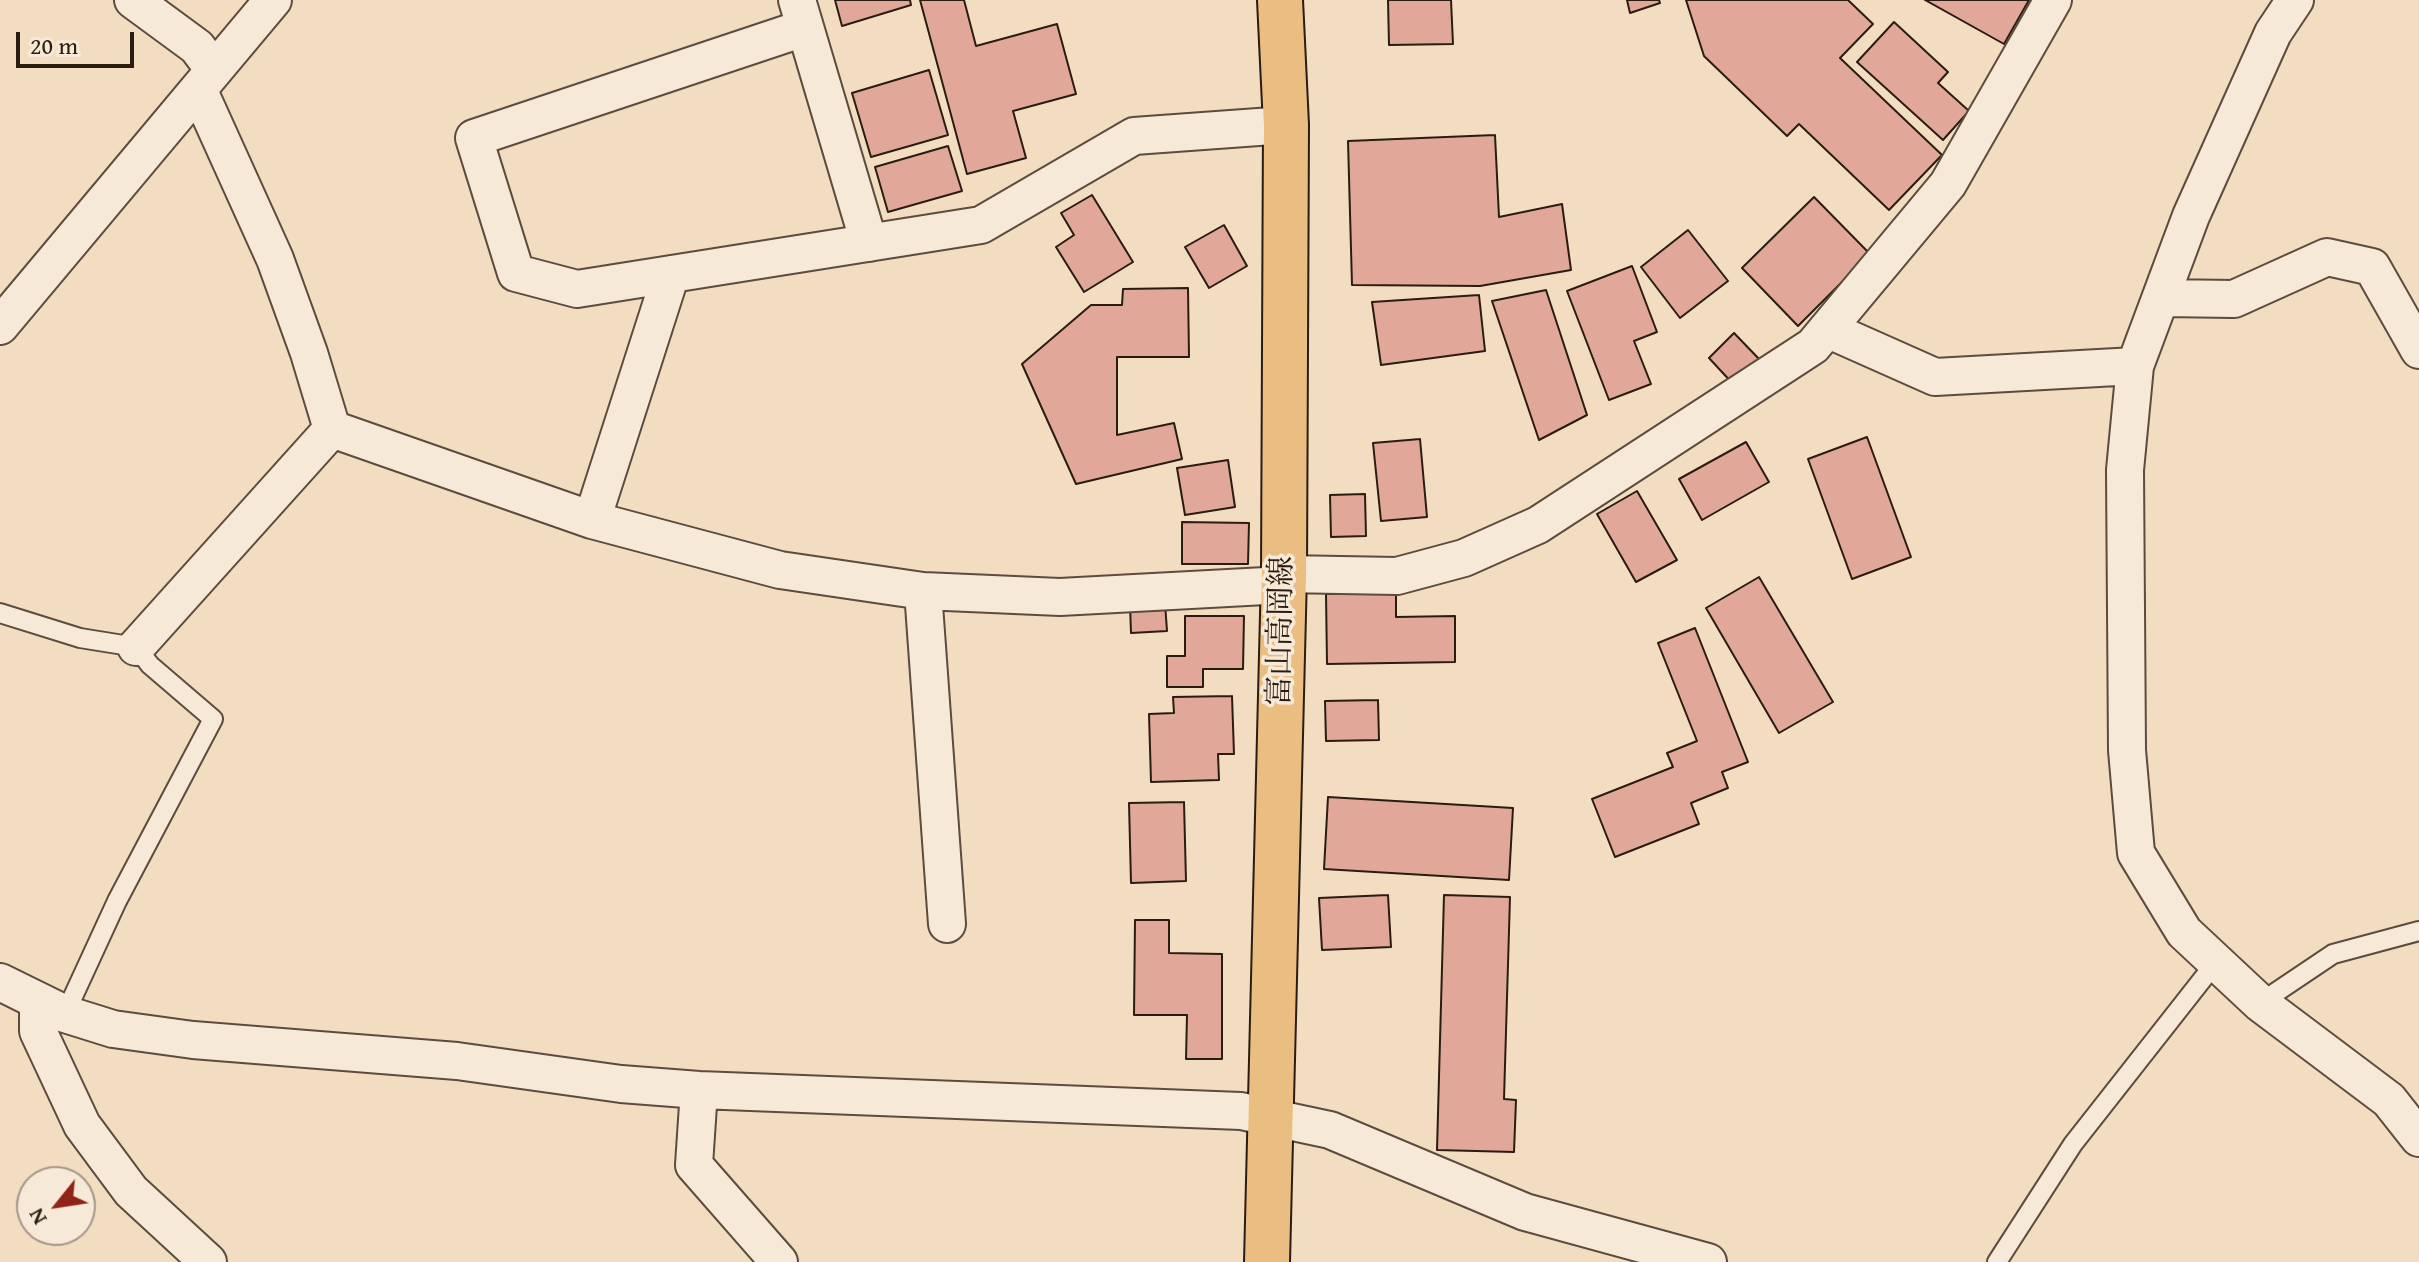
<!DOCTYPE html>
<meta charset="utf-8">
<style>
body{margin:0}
#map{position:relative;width:2419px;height:1262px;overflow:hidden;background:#f2ddc1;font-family:"Gentium Book Plus",serif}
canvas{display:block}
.north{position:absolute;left:16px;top:1166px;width:80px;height:80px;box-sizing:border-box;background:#f7e9d7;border:2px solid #a59788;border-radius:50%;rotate:240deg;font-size:22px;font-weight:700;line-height:32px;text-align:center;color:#2a1c11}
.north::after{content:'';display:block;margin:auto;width:28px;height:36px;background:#8f2418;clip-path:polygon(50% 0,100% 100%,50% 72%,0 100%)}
.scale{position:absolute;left:16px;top:32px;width:118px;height:36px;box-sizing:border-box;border:4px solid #2a1c11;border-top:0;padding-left:10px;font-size:24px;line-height:28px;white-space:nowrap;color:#2a1c11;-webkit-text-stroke:6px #f7e9d7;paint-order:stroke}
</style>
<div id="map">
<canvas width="2419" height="1262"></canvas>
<div class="north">N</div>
<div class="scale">20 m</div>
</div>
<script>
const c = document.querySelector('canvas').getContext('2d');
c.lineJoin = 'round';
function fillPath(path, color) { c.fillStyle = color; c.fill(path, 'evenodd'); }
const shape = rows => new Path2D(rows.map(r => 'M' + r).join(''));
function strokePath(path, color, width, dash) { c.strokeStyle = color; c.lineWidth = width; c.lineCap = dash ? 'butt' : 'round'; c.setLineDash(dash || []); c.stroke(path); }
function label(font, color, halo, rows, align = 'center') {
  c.font = font + ' "Gentium Book Plus","Noto Serif JP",serif'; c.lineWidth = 7; c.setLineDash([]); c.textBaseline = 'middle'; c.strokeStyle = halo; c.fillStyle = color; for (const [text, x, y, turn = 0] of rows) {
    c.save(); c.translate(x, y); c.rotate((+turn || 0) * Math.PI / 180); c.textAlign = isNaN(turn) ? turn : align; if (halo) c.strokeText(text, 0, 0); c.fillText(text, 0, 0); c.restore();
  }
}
const building = shape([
 [835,0,910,0,911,5,842,26,835,0],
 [920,0,964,0,976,46,1057,24,1076,94,1013,111,1026,158,967,174,920,0],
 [1388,0,1451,0,1453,44,1389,45,1388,0],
 [1627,0,1659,0,1660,3,1630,13,1627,0],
 [1686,0,1848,0,1873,24,1840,58,1942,155,1889,210,1799,124,1787,136,1704,56,1686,0],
 [1925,0,2029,0,2004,44,1925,0],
 [1894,22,1948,72,1938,83,1969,111,1943,140,1857,62,1894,22],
 [929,70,948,135,871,157,852,93,929,70],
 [1495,135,1499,217,1562,204,1571,270,1480,286,1352,285,1348,141,1495,135],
 [948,146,962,191,888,212,875,167,948,146],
 [1092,195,1133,262,1084,292,1056,247,1074,235,1061,213,1092,195],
 [1814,197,1870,254,1798,326,1742,268,1814,197],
 [1224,225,1247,266,1209,288,1185,247,1224,225],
 [1688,230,1728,281,1680,318,1641,267,1688,230],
 [1632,266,1657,332,1634,341,1651,384,1609,400,1567,291,1632,266],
 [1188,288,1189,357,1117,357,1117,435,1174,423,1182,459,1076,484,1022,364,1091,305,1122,305,1123,289,1188,288],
 [1546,290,1587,415,1539,440,1492,301,1546,290],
 [1479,295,1485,351,1381,365,1372,302,1479,295],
 [1734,333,1760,360,1734,385,1709,358,1734,333],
 [1867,437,1911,557,1852,579,1808,459,1867,437],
 [1420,439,1427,517,1381,521,1373,443,1420,439],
 [1746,442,1769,482,1702,520,1679,479,1746,442],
 [1228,460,1235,507,1185,515,1177,468,1228,460],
 [1637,491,1677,560,1636,582,1597,514,1637,491],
 [1365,494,1366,536,1331,537,1330,495,1365,494],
 [1182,522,1249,523,1248,564,1182,564,1182,522],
 [1759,577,1833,702,1779,733,1706,608,1759,577],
 [1396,593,1396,617,1455,616,1455,662,1327,664,1326,594,1396,593],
 [1165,603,1167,631,1131,633,1130,605,1165,603],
 [1185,616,1244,616,1243,669,1203,669,1203,687,1167,687,1167,656,1185,656,1185,616],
 [1695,628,1748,762,1722,772,1728,788,1691,803,1699,824,1615,857,1592,799,1673,767,1667,753,1697,741,1658,643,1695,628],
 [1232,696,1234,754,1218,754,1219,780,1151,782,1149,714,1174,713,1173,697,1232,696],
 [1378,700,1379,740,1326,741,1325,701,1378,700],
 [1328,797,1513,808,1509,880,1324,869,1328,797],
 [1184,802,1186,881,1131,883,1129,803,1184,802],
 [1388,895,1391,947,1322,950,1319,898,1388,895],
 [1444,895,1510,897,1504,1099,1516,1100,1514,1152,1437,1150,1444,895],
 [1135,920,1169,920,1169,953,1222,954,1222,1059,1186,1059,1187,1015,1134,1015,1135,920]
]);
const service = shape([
 [0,613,80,638,136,647,150,665,213,719,117,901,65,1014],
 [2260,1003,2333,954,2419,931],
 [1997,1262,2073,1144,2216,962]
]);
const minor = shape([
 [133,0,197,47,214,70],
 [797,0,869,243],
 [2295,0,2273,33,2191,216,2135,366,2125,470,2127,750,2136,853,2184,932,2260,1003,2389,1100,2419,1138],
 [804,28,474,138,516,273,577,289,981,225,1134,136,1286,125],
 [199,91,275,259,309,353,332,429],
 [2163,298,2234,299,2327,257,2372,267,2419,350],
 [0,326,273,0],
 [1827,329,1935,377,2135,366],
 [332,429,592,520,780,570,923,591,1060,597,1284,585],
 [592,520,671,274],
 [1284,574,1397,576,1464,558,1538,525,1813,346,1948,184,2053,0],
 [923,591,947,924],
 [136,647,332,429],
 [0,982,65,1014,113,1029,193,1040,457,1061,621,1084,699,1090,1241,1111,1330,1130,1525,1212,1708,1262],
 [38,1002,38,1031,82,1125,131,1191,208,1262],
 [699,1090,694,1165,779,1262]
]);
const primary = shape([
 [1267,1262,1284,574,1286,125,1280,0]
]);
const streetNames = [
 ["富山高岡線",1282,631,-89]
];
fillPath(building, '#e1a899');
strokePath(building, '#2a1c11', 2);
strokePath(service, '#5c4c3d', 22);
strokePath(minor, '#5c4c3d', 40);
strokePath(primary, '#2a1c11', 48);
strokePath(service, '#f7e9d7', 18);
strokePath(minor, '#f7e9d7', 36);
strokePath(primary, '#e9be80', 44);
label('30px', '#2a1c11', '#f7e9d7', streetNames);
</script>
